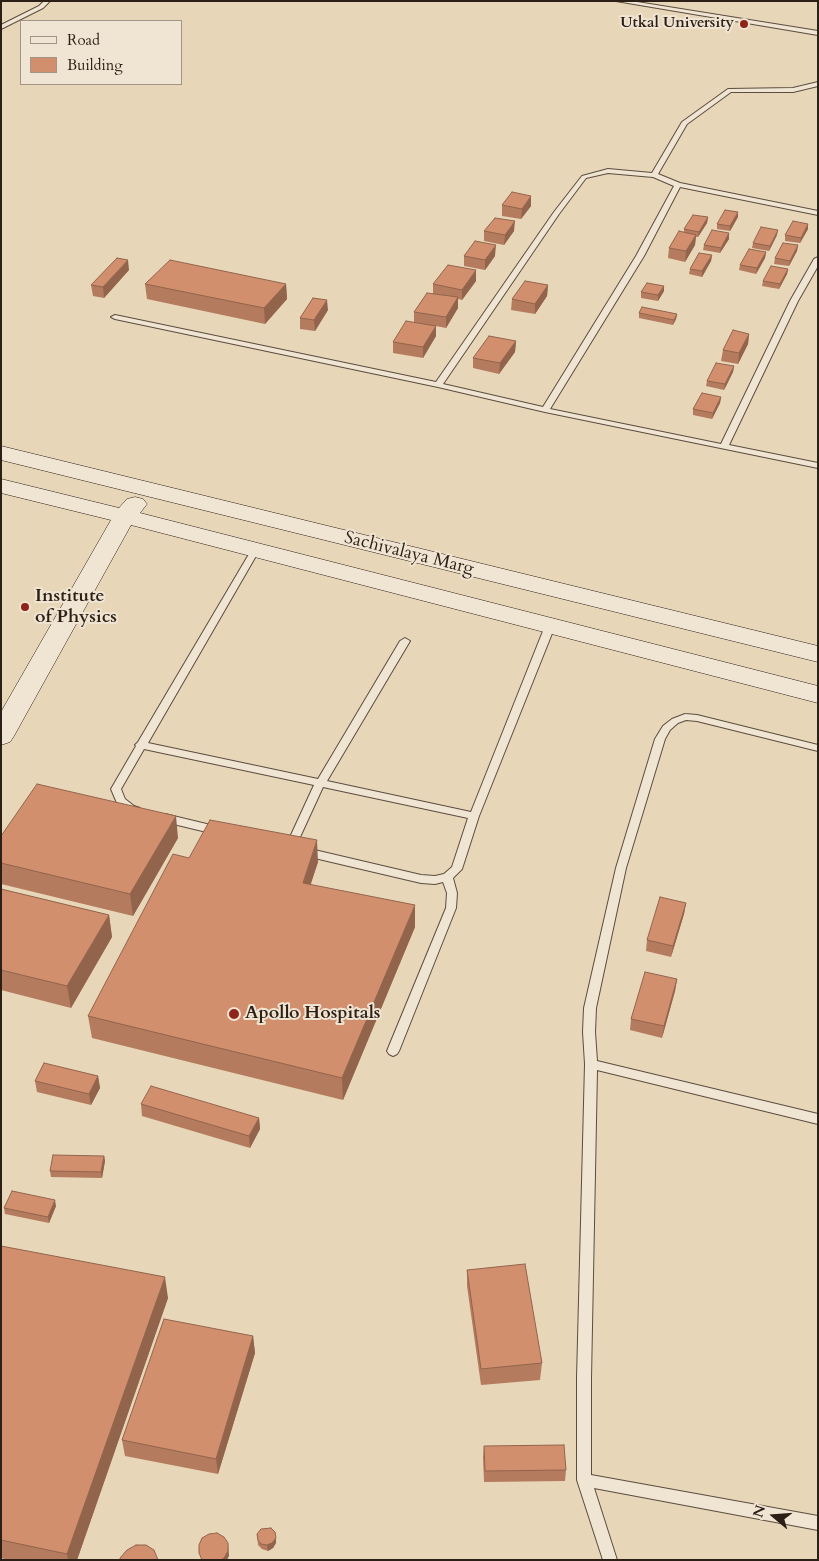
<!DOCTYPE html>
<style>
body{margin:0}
#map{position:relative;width:819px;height:1561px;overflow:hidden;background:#e8d6b9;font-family:Cardo,serif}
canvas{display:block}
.frame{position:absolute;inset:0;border:2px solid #2c1f16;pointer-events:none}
.legend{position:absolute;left:20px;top:20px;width:162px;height:65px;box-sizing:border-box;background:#f0e4d2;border:1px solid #a29587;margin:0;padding:6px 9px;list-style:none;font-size:15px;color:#2c1f16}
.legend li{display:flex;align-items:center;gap:10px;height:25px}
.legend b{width:25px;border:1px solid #a29587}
.north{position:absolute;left:749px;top:1491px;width:50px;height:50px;-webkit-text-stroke:4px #f0e4d2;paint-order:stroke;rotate:288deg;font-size:14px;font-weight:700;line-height:20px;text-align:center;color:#2c1f16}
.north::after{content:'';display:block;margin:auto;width:18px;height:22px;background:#2c1f16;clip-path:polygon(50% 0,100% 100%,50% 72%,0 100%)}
</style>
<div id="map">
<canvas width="819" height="1561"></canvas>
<div class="frame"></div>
<ul class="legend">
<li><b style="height:6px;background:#f0e4d2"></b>Road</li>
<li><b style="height:14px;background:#d18f6d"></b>Building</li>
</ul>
<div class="north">N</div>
</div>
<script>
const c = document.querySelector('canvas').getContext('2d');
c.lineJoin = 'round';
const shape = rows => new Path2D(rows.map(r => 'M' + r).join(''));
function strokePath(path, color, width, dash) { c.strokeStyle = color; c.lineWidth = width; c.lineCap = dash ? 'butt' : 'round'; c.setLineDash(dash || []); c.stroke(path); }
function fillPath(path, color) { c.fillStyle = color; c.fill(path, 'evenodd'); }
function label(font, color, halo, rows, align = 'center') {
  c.font = font + ' Cardo,serif'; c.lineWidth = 4; c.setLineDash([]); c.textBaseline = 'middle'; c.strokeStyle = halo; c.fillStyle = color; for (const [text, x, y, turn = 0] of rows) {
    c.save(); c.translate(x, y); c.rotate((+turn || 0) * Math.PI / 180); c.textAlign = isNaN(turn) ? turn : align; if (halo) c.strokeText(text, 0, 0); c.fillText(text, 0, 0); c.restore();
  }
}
const lane = shape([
 [44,1,50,1,43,8,1,29,1,25,39,6,44,1],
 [616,1,631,1,818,31,818,35,616,1],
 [818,82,818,86,793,92,731,92,687,124,658,174,680,183,818,211,818,215,680,187,644,256,550,409,721,444,790,301,814,259,818,257,818,266,798,301,729,445,818,463,818,468,545,412,438,387,115,319,111,317,115,315,436,382,554,212,582,176,608,169,652,173,682,122,728,89,793,88,818,82],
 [608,173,653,177,674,186,636,256,543,407,443,384,559,214,586,178,608,173],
 [256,546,260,549,148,743,318,779,400,641,405,638,410,641,327,781,471,812,545,626,550,623,555,626,479,816,462,869,453,878,457,893,456,908,399,1051,397,1054,393,1056,389,1054,387,1051,446,908,447,893,443,882,435,884,421,883,306,856,301,852,306,848,421,875,435,876,444,874,452,867,468,818,323,787,295,848,290,852,285,848,314,785,144,749,121,789,125,799,134,806,140,808,141,810,140,812,136,814,127,811,117,803,111,789,136,746,135,745,138,742,252,549,256,546],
 [685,714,697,715,818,745,818,751,697,721,686,720,678,723,670,730,665,739,626,868,596,1008,595,1032,597,1061,818,1114,818,1124,597,1070,591,1378,591,1475,818,1516,818,1530,594,1488,617,1560,603,1560,577,1480,577,1378,585,1064,583,1032,584,1008,616,868,655,739,663,726,672,719,685,714],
 [165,814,219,827,224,831,219,835,161,821,160,818,165,814]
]);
const secondary = shape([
 [1,446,818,646,818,662,1,460,1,446],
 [1,479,119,508,127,499,135,497,143,499,147,504,140,513,818,686,818,703,131,525,14,736,10,742,1,745,1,712,111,520,1,493,1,479]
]);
const wall = shape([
 [502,205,531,206,521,219,502,216],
 [708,217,707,223,698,237,696,237,695,245,685,262,668,258,669,248,684,232,684,229],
 [738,217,730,231,717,229,717,224],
 [808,224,808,229,800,243,785,241,785,235],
 [484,231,514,231,504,245,484,241],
 [729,233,729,239,720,253,703,250,704,245],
 [777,235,769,251,752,248,753,243],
 [798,245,797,251,789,266,774,264,775,258],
 [766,252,765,258,756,274,739,270,740,265],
 [712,255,711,261,702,277,689,274,690,269],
 [464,256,495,256,485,270,464,266],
 [788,269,787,274,779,289,762,286,763,281],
 [129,270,104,298,93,296,91,285],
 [476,281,462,300,458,299,458,308,446,328,436,326,436,336,423,358,393,353,393,342,414,322,414,312,433,293,433,284],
 [145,284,286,284,287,299,265,324,147,299],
 [548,285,547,296,535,314,511,310,512,299],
 [664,286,664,291,658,301,641,298,641,292],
 [328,310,315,331,300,329,300,318],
 [639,313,677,314,676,319,673,325,639,318],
 [749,334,748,344,738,364,721,361,723,350],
 [516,341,515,352,499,374,473,368,473,358],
 [734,366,733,372,724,390,706,386,707,381],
 [721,397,720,403,712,419,693,415,693,409],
 [1,836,178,838,133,916,1,884],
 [189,858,318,862,310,885,415,927,343,1100,92,1038,88,1016],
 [1,889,109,915,112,937,71,1008,1,990],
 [686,903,684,914,671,957,646,951,647,940],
 [677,979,675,991,662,1038,630,1030,631,1019],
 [98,1076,100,1088,91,1105,37,1092,35,1081],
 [141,1104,259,1118,260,1129,250,1148,142,1116],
 [104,1156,105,1161,102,1178,51,1177,50,1171],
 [56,1206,49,1223,5,1214,4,1208],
 [1,1246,168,1298,77,1560,8,1560,1,1558],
 [467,1270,542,1363,540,1380,481,1385,467,1286],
 [253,1336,255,1353,218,1474,125,1456,122,1440],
 [484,1446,566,1470,565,1481,484,1482,483,1457],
 [257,1534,276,1543,273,1548,268,1551,262,1549,258,1545]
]);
const shadedWall = shape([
 [531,196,531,206,521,219,522,209],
 [738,212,738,217,730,231,730,226],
 [708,217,707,223,698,237,699,232],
 [515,221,514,231,504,245,505,235],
 [808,224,808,229,800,243,801,238],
 [778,230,777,235,769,251,770,246],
 [729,233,729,239,720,253,721,248],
 [696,235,695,245,685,262,686,251],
 [496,245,495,256,485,270,485,260],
 [798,245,797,251,789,266,790,261],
 [766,252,765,258,756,274,757,268],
 [712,255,711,261,702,277,702,271],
 [128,260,129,270,104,298,103,287],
 [788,269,787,274,779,289,780,284],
 [476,270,476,281,462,300,462,290],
 [286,284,287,299,265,324,264,308],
 [548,285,547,296,535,314,535,304],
 [664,286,664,291,658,301,658,295],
 [458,297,458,308,446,328,446,317],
 [327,300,328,310,315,331,314,320],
 [677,314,676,319,673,325,674,320],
 [436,326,436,336,423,358,423,347],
 [749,334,748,344,738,364,739,353],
 [516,341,515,352,499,374,500,363],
 [734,366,733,372,724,390,725,384],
 [721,397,720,403,712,419,713,413],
 [176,816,178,838,133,916,130,894],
 [317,840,318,862,304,905,303,883],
 [686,903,684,914,671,957,673,946],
 [415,905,415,927,343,1100,342,1078],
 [109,915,112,937,71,1008,67,986],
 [677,979,675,991,662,1038,664,1026],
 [98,1076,100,1088,91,1105,89,1094],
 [259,1118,260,1129,250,1148,249,1136],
 [104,1156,105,1161,102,1178,101,1172],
 [55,1200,56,1206,49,1223,48,1217],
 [165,1277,168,1298,77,1560,68,1560,67,1554],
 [253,1336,255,1353,218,1474,216,1459],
 [276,1538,276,1543,273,1548,268,1551,267,1545],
 [228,1543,229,1556,227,1560,221,1560]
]);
const building = shape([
 [512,192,531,196,522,209,502,205,512,192],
 [725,210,738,212,730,226,717,224,725,210],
 [693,215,708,217,699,232,684,229,693,215],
 [495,218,515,221,505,235,484,231,495,218],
 [793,221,808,224,801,238,785,235,793,221],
 [761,227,778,230,770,246,753,243,761,227],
 [712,230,729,233,721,248,704,245,712,230],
 [679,231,696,235,686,251,669,248,679,231],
 [475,241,496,245,485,260,464,256,475,241],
 [783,243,798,245,790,261,775,258,783,243],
 [749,249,766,252,757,268,740,265,749,249],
 [699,253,712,255,702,271,690,269,699,253],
 [117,258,128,260,103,287,91,285,117,258],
 [170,260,286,284,264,308,145,284,170,260],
 [448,265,476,270,462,290,433,284,448,265],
 [771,266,788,269,780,284,763,281,771,266],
 [525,281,548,285,535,304,512,299,525,281],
 [647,283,664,286,658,295,641,292,647,283],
 [427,293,458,297,446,317,414,312,427,293],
 [313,298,327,300,314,320,300,318,313,298],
 [642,307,677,314,674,320,639,313,642,307],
 [406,321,436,326,423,347,393,342,406,321],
 [733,330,749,334,739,353,723,350,733,330],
 [489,336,516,341,500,363,473,358,489,336],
 [716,363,734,366,725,384,707,381,716,363],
 [702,393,721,397,713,413,693,409,702,393],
 [37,784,176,816,130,894,1,863,1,836,37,784],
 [210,820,317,840,303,883,415,905,342,1078,88,1016,173,854,189,858,210,820],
 [1,889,109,915,67,986,1,970,1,889],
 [660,897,686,903,673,946,647,940,660,897],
 [645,972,677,979,664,1026,631,1019,645,972],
 [44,1063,98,1076,89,1094,35,1081,44,1063],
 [151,1086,259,1118,249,1136,141,1104,151,1086],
 [53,1155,104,1156,101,1172,50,1171,53,1155],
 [12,1191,55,1200,48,1217,4,1208,12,1191],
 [1,1246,165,1277,67,1554,1,1540,1,1246],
 [525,1264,542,1363,481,1369,467,1270,525,1264],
 [164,1319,253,1336,216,1459,122,1440,164,1319],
 [564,1445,566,1470,485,1471,484,1446,564,1445],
 [271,1528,275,1532,276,1538,272,1543,267,1545,261,1544,258,1540,257,1534,261,1529,271,1528],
 [217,1533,224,1537,228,1543,228,1551,224,1558,221,1560,202,1560,199,1553,199,1545,202,1538,209,1534,217,1533],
 [136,1545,146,1545,154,1550,158,1560,120,1560,120,1558,127,1550,136,1545]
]);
const markers = [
 [744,24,5,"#8f2418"],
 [25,607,5,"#8f2418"],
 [234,1014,6,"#8f2418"]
];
const farPoinames = [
 ["Utkal University",734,24]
];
const streetNames = [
 ["Sachivalaya Marg",409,554,14]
];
const poiNames = [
 ["Institute",35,597],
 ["of Physics",35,618],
 ["Apollo Hospitals",245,1014]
];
strokePath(lane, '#5b4d3f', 2);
strokePath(secondary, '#2c1f16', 1);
fillPath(lane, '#f0e4d2');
fillPath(secondary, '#f0e4d2');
fillPath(wall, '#b47b5e');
fillPath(shadedWall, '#92644c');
fillPath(building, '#d18f6d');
strokePath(building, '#92644c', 1);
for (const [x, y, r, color] of markers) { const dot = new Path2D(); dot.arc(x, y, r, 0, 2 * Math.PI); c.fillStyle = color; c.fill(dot); strokePath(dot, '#f0e4d2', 2); }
label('bold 15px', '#2c1f16', '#f0e4d2', farPoinames, 'right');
label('18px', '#2c1f16', '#f0e4d2', streetNames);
label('bold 18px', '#2c1f16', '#f0e4d2', poiNames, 'left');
</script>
